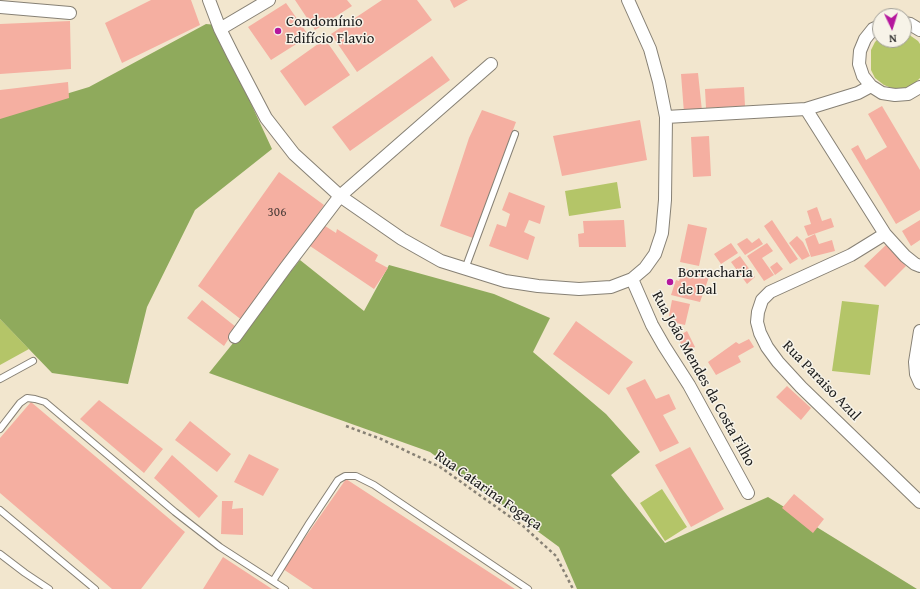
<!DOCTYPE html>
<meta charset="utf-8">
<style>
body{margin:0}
#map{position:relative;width:920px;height:589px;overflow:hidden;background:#f2e6ce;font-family:"Gentium Book Plus",serif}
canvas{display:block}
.north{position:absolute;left:872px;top:8px;width:40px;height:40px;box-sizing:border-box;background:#f7f3e8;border:1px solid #9f9d96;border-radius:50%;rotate:176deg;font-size:11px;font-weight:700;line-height:16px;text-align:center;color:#1c1c1c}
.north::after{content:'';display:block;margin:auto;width:14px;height:18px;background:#b5179e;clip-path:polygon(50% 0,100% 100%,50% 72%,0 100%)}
</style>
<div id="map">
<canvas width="920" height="589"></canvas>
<div class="north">N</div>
</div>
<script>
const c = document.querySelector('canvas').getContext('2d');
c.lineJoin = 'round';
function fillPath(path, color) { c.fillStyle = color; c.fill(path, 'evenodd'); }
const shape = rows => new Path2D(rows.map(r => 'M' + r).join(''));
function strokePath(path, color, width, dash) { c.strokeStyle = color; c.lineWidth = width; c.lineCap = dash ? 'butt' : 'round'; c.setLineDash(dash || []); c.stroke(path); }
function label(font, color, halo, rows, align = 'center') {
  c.font = font + ' "Gentium Book Plus",serif'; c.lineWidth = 3; c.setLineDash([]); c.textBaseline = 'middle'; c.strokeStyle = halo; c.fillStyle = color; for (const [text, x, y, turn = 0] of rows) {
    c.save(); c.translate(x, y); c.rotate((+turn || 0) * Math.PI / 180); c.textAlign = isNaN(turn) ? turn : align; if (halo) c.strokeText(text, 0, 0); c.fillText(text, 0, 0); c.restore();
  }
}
const green = shape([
 [904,33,908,34,918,41,920,44,920,78,913,85,903,89,894,89,884,85,875,78,871,70,871,50,875,42,880,37,880,40,904,40],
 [617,182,621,208,569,216,565,191],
 [842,301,879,305,870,375,832,371],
 [0,319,29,349,0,365],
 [662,489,687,527,665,541,640,503]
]);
const forest = shape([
 [206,24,217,25,241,82,272,149,195,210,147,307,128,384,52,373,0,319,0,114,89,87],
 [300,260,364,311,389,265,494,294,550,318,533,352,606,414,640,452,611,475,665,543,768,497,917,589,577,589,559,547,430,452,209,373]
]);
const building = shape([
 [151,0,191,0,200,25,122,63,105,23],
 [295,0,347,0,352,6,315,30],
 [382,0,417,0,432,20,357,72,331,34],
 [450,0,468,0,454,8],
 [286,3,309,36,271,60,248,27],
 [70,21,71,69,0,74,0,24],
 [325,39,350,75,305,106,280,71],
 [432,56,450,80,350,151,332,127],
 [698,73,702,111,684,113,681,74],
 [68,82,69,98,0,119,0,90],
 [744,87,745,106,706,108,705,89],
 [882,106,920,170,920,210,896,224,851,149,858,145,866,160,887,147,868,114],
 [482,110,516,122,473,238,440,226,469,138],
 [640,120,647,160,562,176,553,136],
 [709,136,711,176,693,177,691,137],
 [279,172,324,205,243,321,198,286],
 [509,192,545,206,540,224,529,220,524,232,535,237,528,260,489,246,497,224,506,227,510,214,502,210],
 [817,207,822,221,831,218,834,227,808,236,804,226,811,224,807,211],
 [624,220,626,247,579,247,578,234,584,233,583,221],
 [772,220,798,259,790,264,764,226],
 [920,220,920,240,911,246,902,231],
 [322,224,336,233,337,229,378,255,375,261,388,268,374,289,310,246],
 [688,224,707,228,699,266,680,262],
 [815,234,819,244,832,240,835,251,811,257,805,239],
 [797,236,803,242,810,256,802,260,789,243],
 [747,238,752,243,759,238,763,244,745,255,737,244],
 [731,243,738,253,721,264,714,254],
 [767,243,773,251,762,258,774,275,764,281,747,256],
 [886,245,906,266,885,287,864,266],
 [740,256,755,277,747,284,731,262],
 [777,262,783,269,775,275,770,267],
 [684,268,709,277,700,302,671,295,676,280,679,281],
 [202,300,236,327,224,346,187,318],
 [672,300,690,304,685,325,668,321],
 [576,321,633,362,609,395,553,354],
 [687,331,695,347,686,352,677,337],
 [749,339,754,347,738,356,741,362,716,375,708,362,736,342,739,344],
 [645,379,656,399,669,394,676,409,663,415,679,443,660,452,626,388],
 [787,386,811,408,801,420,776,397],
 [99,400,163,449,144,473,80,419],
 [31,402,185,532,141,589,112,589,0,493,0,438],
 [190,421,231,454,217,472,175,440],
 [690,447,724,509,691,527,655,465],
 [249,454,279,469,263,496,234,482],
 [172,455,218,496,199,518,154,478],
 [346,479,515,589,313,589,283,569],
 [794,494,824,519,813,533,782,508],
 [222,501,233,501,232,509,243,508,243,535,221,534],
 [223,557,272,589,203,589]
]);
const path = shape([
 [346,426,381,439,440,467,523,526,556,556,573,589]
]);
const lane = shape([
 [465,269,515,134],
 [0,379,33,361],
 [0,429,20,403,27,398,35,399,45,402,175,512,220,547,285,589],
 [0,510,95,589],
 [0,554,25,573,49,589],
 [273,581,308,525,338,480,345,476,356,476,374,485,528,589]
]);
const street = shape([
 [209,0,220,29,233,55,266,118,294,154,340,196,402,239,441,261,505,281,538,286,579,289,611,287,632,279,645,268,655,254,662,233,665,200,666,117,659,82,650,49,628,0],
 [0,7,70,13],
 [904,23,910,24,920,30],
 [880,26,873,29,865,39,860,51,859,64,863,76,871,86,882,93,895,95,908,94,920,87],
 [220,29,269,0],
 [806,109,885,234,905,256,915,264,920,266],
 [666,117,806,109,858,93,871,86],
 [885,234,851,255,770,292,762,300,758,312,757,322,760,333,767,347,778,362,801,387,920,502],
 [632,279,652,325,664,346,689,385,748,493],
 [920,331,915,362,916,374,920,383],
 [235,337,286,267,340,196,491,64]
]);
const markers = [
 [278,31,4,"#b5179e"],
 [670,282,4,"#b5179e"]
];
const numberNames = [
 ["306",277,213]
];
const poiNames = [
 ["Condomínio",286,22],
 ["Edifício Flavio",286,39],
 ["Borracharia",678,273],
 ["de Dal",678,290]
];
const streetNames = [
 ["Rua João Mendes da Costa Filho",703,379,61],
 ["Rua Paraiso Azul",821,381,46],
 ["Rua Catarina Fogaça",488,491,35]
];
fillPath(green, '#b4c568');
fillPath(forest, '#8faa5c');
fillPath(building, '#f5afa1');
strokePath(lane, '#878175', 8);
strokePath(street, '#878175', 14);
strokePath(path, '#878175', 2.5, [3, 3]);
strokePath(lane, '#fff', 6);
strokePath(street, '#fff', 12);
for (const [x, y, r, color] of markers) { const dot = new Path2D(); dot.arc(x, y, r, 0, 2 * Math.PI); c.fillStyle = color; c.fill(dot); strokePath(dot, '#f7f3e8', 1.5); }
label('13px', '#52413d', null, numberNames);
label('15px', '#1c1c1c', '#f7f3e8', poiNames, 'left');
label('15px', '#1c1c1c', '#f7f3e8', streetNames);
</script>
